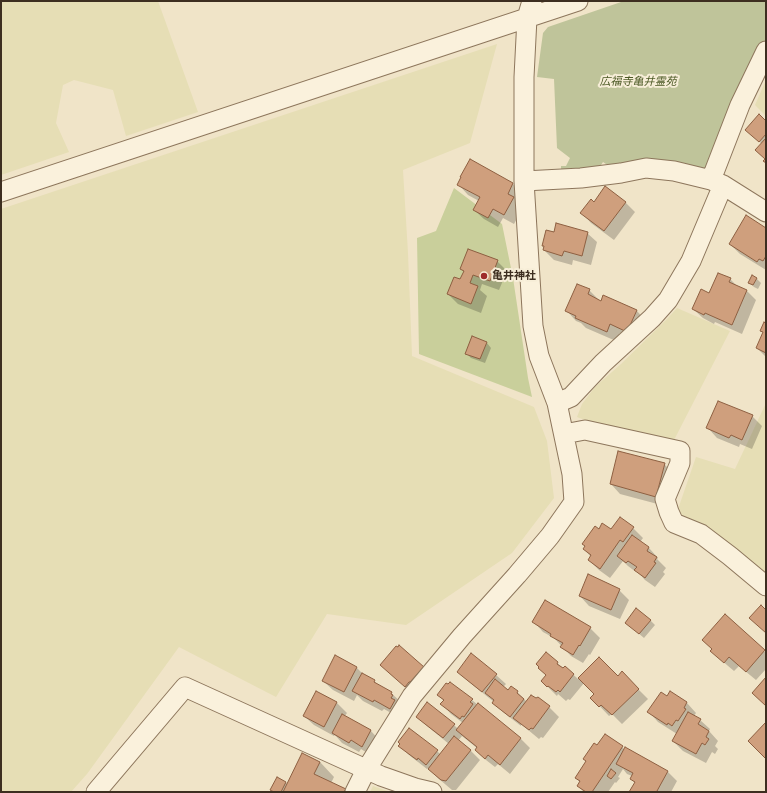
<!DOCTYPE html>
<meta charset="utf-8">
<style>
body{margin:0}
#map{position:relative;width:767px;height:793px;overflow:hidden;background:#f0e4c8;font-family:Lora,serif}
canvas{display:block}
.frame{position:absolute;inset:0;border:2px solid #3d2e20;pointer-events:none}
</style>
<div id="map">
<canvas width="767" height="793"></canvas>
<div class="frame"></div>
</div>
<script>
const c = document.querySelector('canvas').getContext('2d');
c.lineJoin = 'round';
function fillPath(path, color) { c.fillStyle = color; c.fill(path, 'evenodd'); }
const shape = rows => new Path2D(rows.map(r => 'M' + r).join(''));
function strokePath(path, color, width, dash) { c.strokeStyle = color; c.lineWidth = width; c.lineCap = dash ? 'butt' : 'round'; c.setLineDash(dash || []); c.stroke(path); }
function label(font, color, halo, rows, align = 'center') {
  c.font = font + ' Lora,"Noto Sans JP",serif'; c.lineWidth = 4; c.setLineDash([]); c.textBaseline = 'middle'; c.strokeStyle = halo; c.fillStyle = color; for (const [text, x, y, turn = 0] of rows) {
    c.save(); c.translate(x, y); c.rotate((+turn || 0) * Math.PI / 180); c.textAlign = isNaN(turn) ? turn : align; if (halo) c.strokeText(text, 0, 0); c.fillText(text, 0, 0); c.restore();
  }
}
const farmland = shape([
 [1,1,158,1,198,112,126,136,113,90,74,80,63,85,56,123,69,152,1,175],
 [497,44,470,143,403,170,408,253,412,356,534,407,547,441,554,498,512,553,406,625,327,614,276,697,179,647,87,774,71,792,1,792,1,209],
 [766,80,766,116,755,105],
 [677,308,730,331,672,444,605,428,577,417,582,404,595,387,621,364,667,319],
 [766,403,766,576,713,531,701,525,684,521,677,512,696,457,735,469],
 [373,786,390,792,370,792]
]);
const green = shape([
 [454,188,502,224,513,278,528,378,532,397,419,354,417,238,436,231]
]);
const cemetery = shape([
 [624,1,766,1,766,40,715,147,709,171,612,168,603,162,597,171,561,175,561,166,566,166,570,158,557,148,554,79,537,77,543,33,548,27]
]);
const shadow = shape([
 [766,122,766,162,762,144,750,134],
 [470,161,513,184,522,194,523,208,514,224,503,218,498,227,484,219,474,210,479,201,468,195,459,185],
 [625,202,635,212,614,240,591,223,582,213,594,203],
 [766,229,766,270,740,254,730,244],
 [555,233,587,233,597,242,591,265,573,260,572,265,554,260,544,250,545,247,543,245],
 [497,261,507,271,499,290,482,284,480,290,487,296,481,313,458,304,448,294,461,281,464,272,461,269],
 [756,278,761,283,758,289,754,287,749,282],
 [730,279,738,287,746,290,756,300,742,334,715,322,714,324,703,318,693,309,709,294],
 [589,290,601,302,604,296,637,311,646,321,637,341,620,333,616,341,586,328,581,323,576,321,567,311],
 [766,325,766,357,757,348,764,333,761,331],
 [487,343,491,348,485,363,471,358,466,353],
 [752,416,762,426,752,449,740,444,739,447,717,438,708,428],
 [664,464,674,474,665,506,620,494,611,484],
 [620,518,633,528,643,538,640,542,649,548,658,558,657,559,666,568,663,572,665,574,655,587,645,580,637,571,636,572,628,566,623,561,610,578,599,570,589,560,591,557,584,549,599,530,611,531],
 [619,590,629,600,620,619,589,606,580,596],
 [545,602,590,628,600,638,590,655,589,654,583,663,571,656,554,638,543,632,534,622],
 [725,616,766,653,766,669,756,680,739,666,734,671,721,660],
 [650,620,655,625,644,638,631,627],
 [546,653,564,669,565,667,578,679,599,658,618,677,622,673,648,699,622,724,612,714,609,716,592,698,596,694,584,683,570,700,568,699,566,701,558,694,557,696,542,681,547,676,539,668],
 [356,667,365,676,374,681,379,686,391,693,401,702,400,718,384,709,382,711,363,701,357,695,354,701,333,690,323,681],
 [423,668,415,695,391,674],
 [458,671,496,675,506,684,503,687,508,691,517,692,527,702,536,700,538,698,549,707,559,717,543,738,541,737,539,739,521,724,521,726,503,712,493,703,494,702,468,681],
 [317,692,337,703,347,713,344,717,371,731,380,741,372,756,361,749,359,752,342,743,335,735,334,736,314,725,304,716],
 [671,692,687,703,696,713,694,716,700,720,710,729,709,731,718,741,715,746,718,749,715,754,712,752,706,763,683,751,673,741,677,734,658,722,649,712,667,698],
 [438,695,472,700,478,705,521,739,530,748,510,774,498,764,495,767,486,760,476,750,477,748,462,736,458,741,471,751,480,760,456,790,452,790,439,779,428,768,427,769,409,755,400,746,401,744,437,751,441,755,449,744,427,726,417,717,454,725,458,729,463,723,451,714,442,704,444,701],
 [598,746,622,747,625,750,667,771,677,781,671,792,630,792,635,783,631,779,632,776,627,774,623,769,618,777,620,778,616,783,615,782,608,792,584,792,578,786,580,782,576,778],
 [302,754,320,762,334,777,331,783,345,789,348,792,274,792,272,790,277,778,288,784]
]);
const building = shape([
 [759,114,766,121,766,134,759,142,745,130,759,114],
 [766,138,766,163,763,161,765,159,755,150,766,138],
 [470,159,513,183,508,194,514,197,504,215,493,209,488,218,473,210,480,197,457,185,461,177,460,177,470,159],
 [605,186,626,202,604,231,580,213,591,199,594,202,605,186],
 [746,215,766,228,766,256,763,261,759,259,757,262,729,244,746,215],
 [556,223,588,232,582,256,564,251,562,256,543,250,544,246,542,246,546,230,554,232,556,223],
 [468,249,498,260,490,281,473,275,470,283,478,286,471,304,447,294,454,277,460,279,464,271,460,269,468,249],
 [718,273,731,278,729,282,747,290,732,325,705,313,704,315,692,309,701,289,709,293,718,273],
 [752,275,757,278,753,285,748,283,752,275],
 [577,284,590,289,588,294,601,301,603,295,637,310,627,332,610,324,607,332,575,318,576,316,565,311,577,284],
 [764,322,766,324,766,353,756,348,763,332,760,331,764,322],
 [472,336,487,342,480,359,465,354,472,336],
 [718,401,753,415,742,440,731,435,729,438,706,428,718,401],
 [618,451,665,463,656,497,610,484,618,451],
 [620,517,634,527,623,542,620,540,600,569,588,560,591,555,583,549,585,546,582,544,595,526,599,529,602,523,611,529,620,517],
 [632,535,649,547,647,551,657,557,654,562,656,563,645,578,634,570,637,567,628,561,626,563,617,556,632,535],
 [588,574,620,589,611,610,579,596,588,574],
 [545,600,591,627,580,646,579,645,573,655,560,647,563,643,550,636,551,634,532,622,545,600],
 [761,605,766,610,766,633,749,618,761,605],
 [636,608,651,620,639,634,625,623,636,608],
 [725,614,765,650,746,672,729,657,724,663,710,651,712,649,702,640,725,614],
 [399,645,424,667,410,682,409,682,405,687,380,665,396,646,398,647,399,645],
 [546,652,558,662,557,664,563,668,565,666,574,674,560,692,558,690,556,692,548,686,547,687,541,681,546,675,538,668,539,667,536,664,546,652],
 [471,653,497,674,482,692,457,672,471,653],
 [335,655,357,667,344,692,322,681,335,655],
 [599,657,618,676,622,671,639,689,612,715,601,705,599,707,590,698,594,694,578,678,599,657],
 [362,673,375,680,374,682,392,692,391,694,393,695,391,698,395,700,390,709,374,700,373,702,352,691,362,673],
 [766,677,766,706,752,693,766,677],
 [495,679,508,690,511,686,518,691,517,693,524,699,510,717,492,703,494,700,485,693,495,679],
 [450,682,473,699,470,702,473,704,464,717,462,716,460,719,440,704,444,700,437,695,446,683,448,684,450,682],
 [316,691,337,702,324,727,303,716,316,691],
 [670,691,687,702,684,708,686,709,678,721,676,720,672,726,668,723,667,725,647,712,661,692,667,696,670,691],
 [531,695,536,698,538,697,550,706,533,729,531,728,529,730,513,718,531,695],
 [427,702,455,724,443,738,416,717,427,702],
 [478,703,521,738,500,765,488,755,485,759,475,750,477,747,456,730,478,703],
 [688,712,701,719,698,724,709,731,706,737,709,739,705,745,702,743,696,754,672,741,688,712],
 [342,714,371,730,362,747,351,740,349,743,332,733,342,714],
 [766,722,766,759,748,741,766,722],
 [409,728,438,750,426,765,418,758,417,760,398,746,400,744,398,742,409,728],
 [605,734,623,746,592,792,586,792,577,786,580,781,575,778,586,761,583,759,594,743,597,745,605,734],
 [454,736,471,750,446,781,441,780,428,769,454,736],
 [625,747,668,771,657,791,659,792,629,792,635,782,630,779,633,773,616,764,625,747],
 [302,753,320,762,314,774,346,789,344,792,283,792,302,753],
 [611,769,616,773,611,779,607,776,611,769],
 [277,777,286,782,281,792,274,792,270,790,277,777]
]);
const street = shape([
 [711,180,740,105,766,51],
 [524,181,581,178,621,173,646,168,674,171,711,180,723,185,766,212],
 [1,192,578,1],
 [557,403,571,397,603,363,652,318,668,300,691,261,723,185],
 [564,434,585,430,680,451,680,463,665,499,669,512,674,523,701,534,730,556,766,586],
 [96,792,185,687,381,776,415,788,432,792],
 [355,792,366,770,412,696,462,636,517,575,550,536,574,502,572,474,557,403,539,356,533,326,524,181,524,77,527,18,532,1]
]);
const markers = [
 [484,276,4,"#9e2a2b"]
];
const parkNames = [
 ["広福寺亀井霊苑",638,82]
];
const poiNames = [
 ["亀井神社",492,276]
];
fillPath(farmland, '#e6deb5');
fillPath(green, '#c9cf9b');
fillPath(cemetery, '#bfc49a');
fillPath(shadow, '#0003');
fillPath(building, '#cf9f7d');
strokePath(building, '#8d5f41', 1);
strokePath(street, '#8d765c', 21);
strokePath(street, '#faf1dc', 19);
for (const [x, y, r, color] of markers) { const dot = new Path2D(); dot.arc(x, y, r, 0, 2 * Math.PI); c.fillStyle = color; c.fill(dot); strokePath(dot, '#f7eed8', 1.5); }
label('italic 11px', '#4d5a26', '#f7eed8', parkNames);
label('bold 11px', '#3d2e20', '#f7eed8', poiNames, 'left');
</script>
